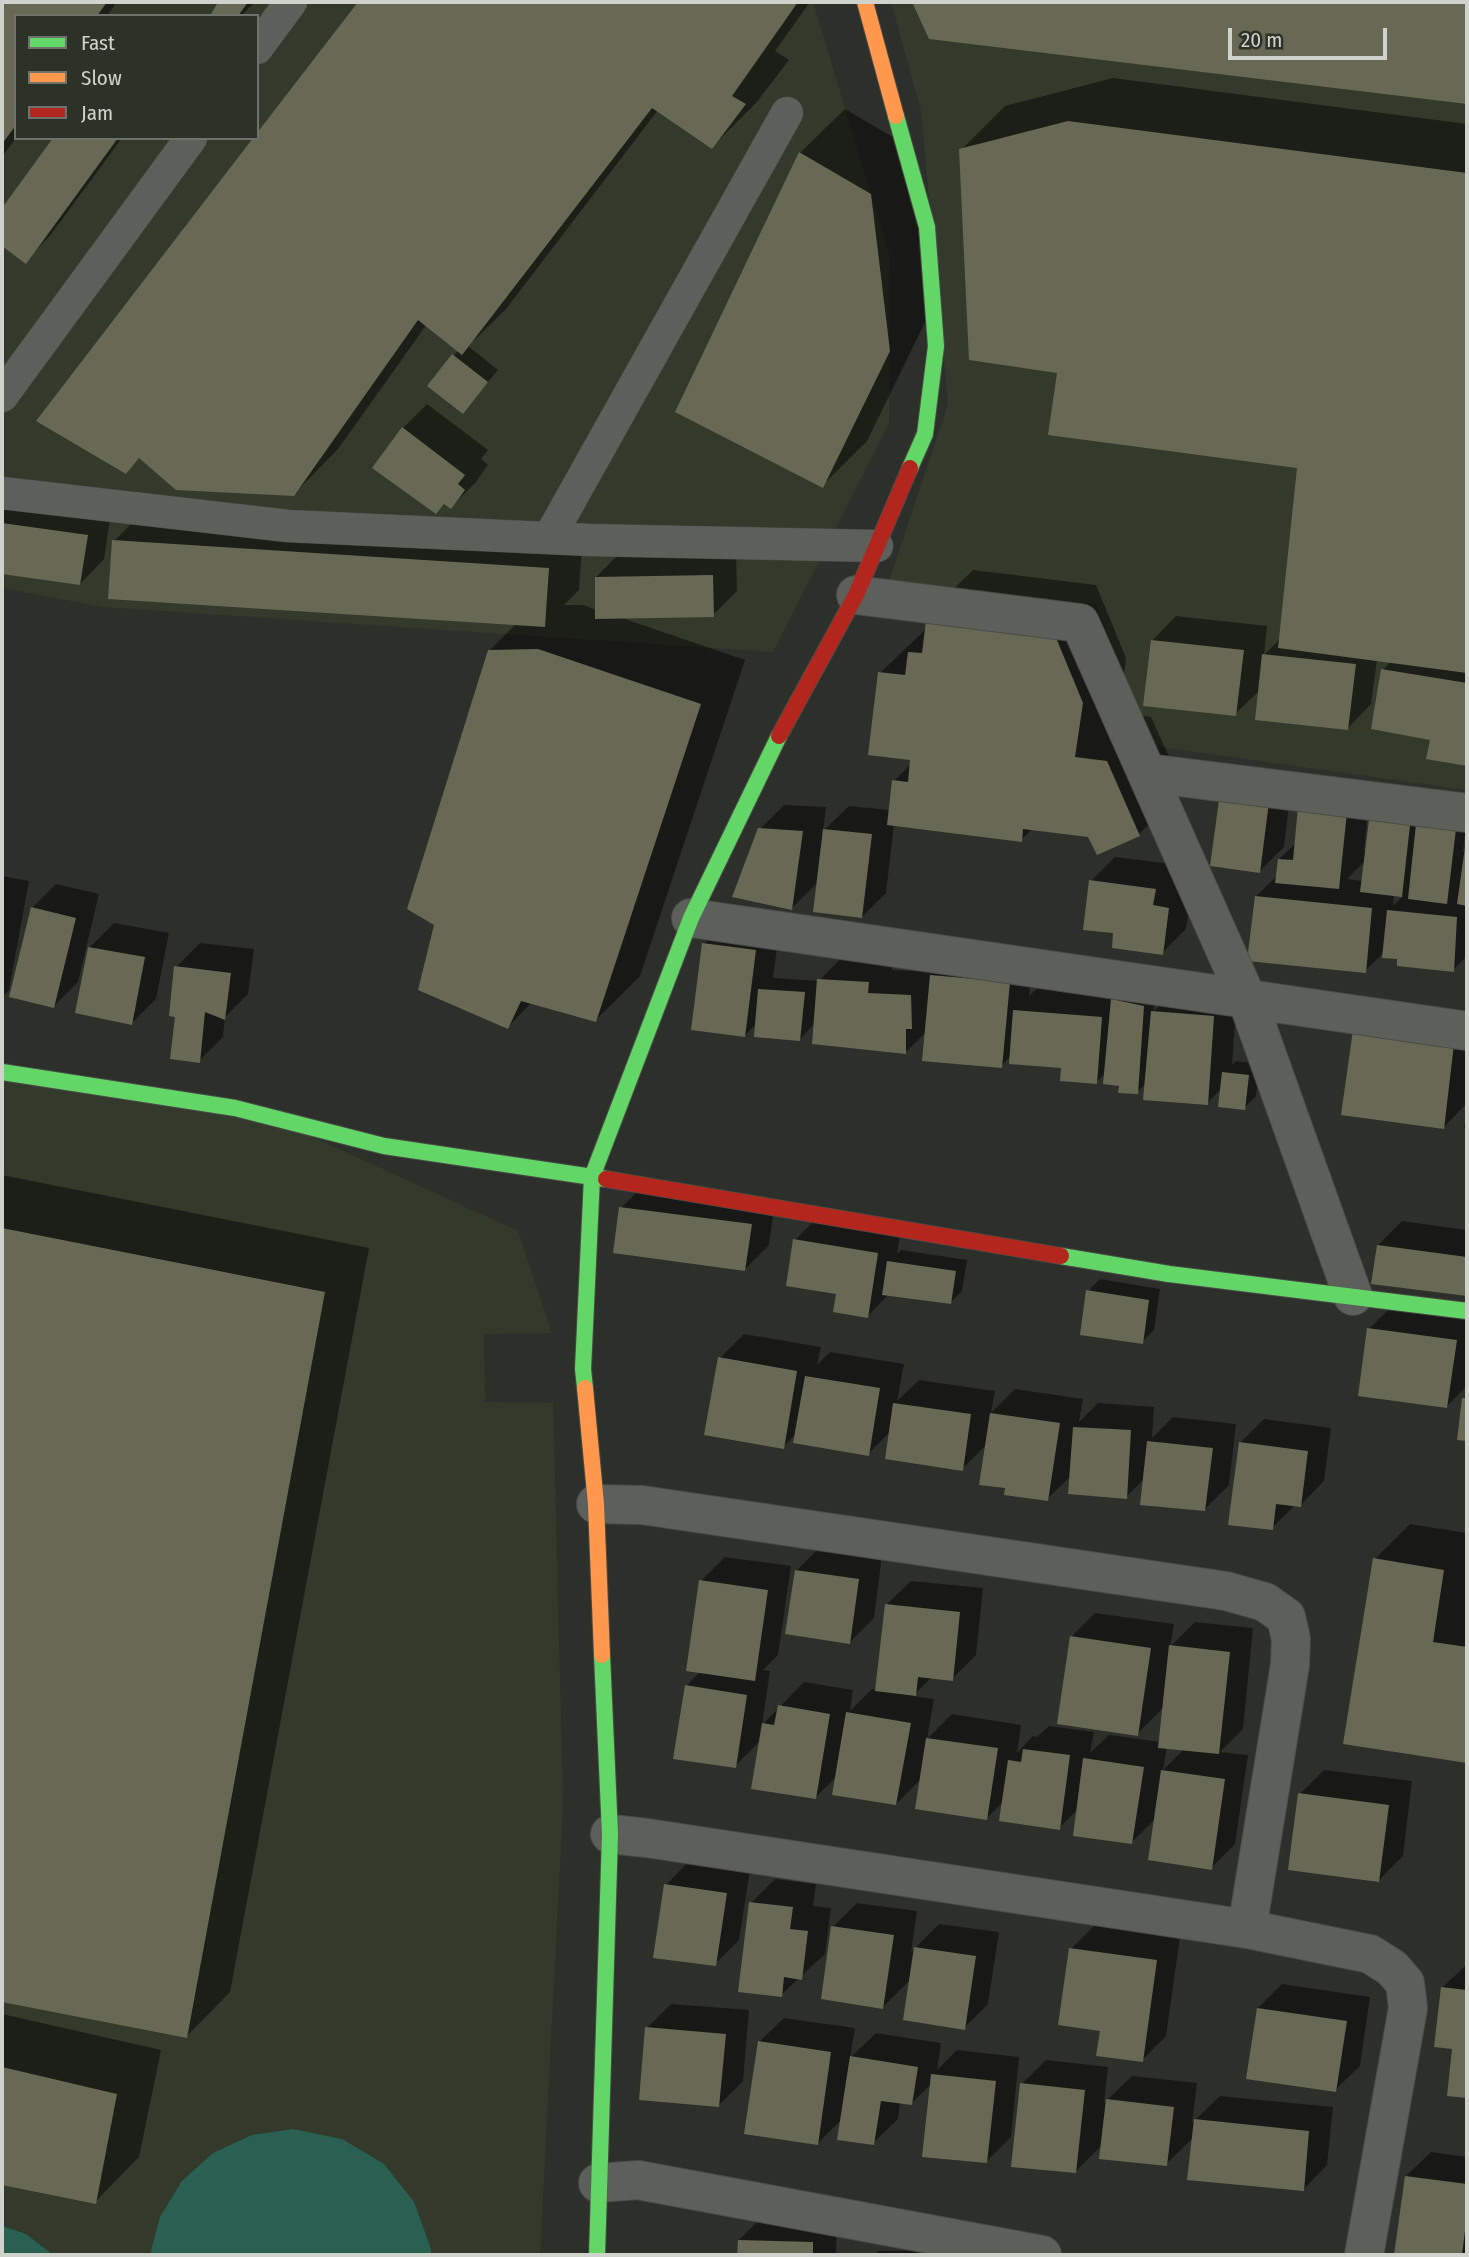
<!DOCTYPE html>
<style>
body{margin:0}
#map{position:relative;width:1469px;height:2257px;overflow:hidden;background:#2d302a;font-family:"Fira Sans Condensed",sans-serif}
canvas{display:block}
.frame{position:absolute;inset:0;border:4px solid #d0d3cc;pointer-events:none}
.legend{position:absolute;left:14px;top:14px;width:245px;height:126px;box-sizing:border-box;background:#2d3228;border:2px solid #6e726a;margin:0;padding:9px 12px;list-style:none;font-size:21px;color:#d0d3cc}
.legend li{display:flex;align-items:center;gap:14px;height:35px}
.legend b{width:35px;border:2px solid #6e726a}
.scale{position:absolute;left:1228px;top:28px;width:159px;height:32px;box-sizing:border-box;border:4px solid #d0d3cc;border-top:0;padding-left:9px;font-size:21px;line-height:24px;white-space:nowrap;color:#d0d3cc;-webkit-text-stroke:5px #2d3228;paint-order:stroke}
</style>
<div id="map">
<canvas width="1469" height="2257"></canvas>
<div class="frame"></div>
<ul class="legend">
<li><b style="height:9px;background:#63d668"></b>Fast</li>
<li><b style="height:9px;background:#ff974d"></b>Slow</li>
<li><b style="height:9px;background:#b3261e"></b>Jam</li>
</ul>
<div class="scale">20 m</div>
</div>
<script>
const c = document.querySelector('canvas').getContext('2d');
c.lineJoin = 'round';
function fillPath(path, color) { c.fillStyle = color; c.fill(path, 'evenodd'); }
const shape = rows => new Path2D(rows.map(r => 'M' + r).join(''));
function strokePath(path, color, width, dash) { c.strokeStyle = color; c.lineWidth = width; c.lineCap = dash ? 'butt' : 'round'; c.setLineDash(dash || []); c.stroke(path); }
const built = shape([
 [2,2,813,2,890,257,889,423,773,652,103,607,2,588],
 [16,16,257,16,257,138,16,138],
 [891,2,1467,2,1467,790,1153,746,1096,604,888,584,948,405,921,110],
 [2,1072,293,1128,518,1231,552,1333,484,1334,485,1402,553,1403,563,1805,540,2255,2,2255]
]);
const water = shape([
 [293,2129,342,2139,384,2164,414,2202,431,2249,431,2255,150,2255,160,2217,182,2181,213,2153,252,2135],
 [2,2226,26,2234,53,2255,2,2255]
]);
const shadow = shape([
 [2,2,117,2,107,16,16,16,16,138,2,157],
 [220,2,255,2,241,16,212,16],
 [360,2,810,2,775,51,789,60,756,103,712,147,658,110,506,309,468,346,498,370,463,412,454,355,459,350,427,324,338,449,294,494,140,457,126,472,257,136],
 [914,2,1467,2,1467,102,930,38],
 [1113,78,1467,124,1467,764,1428,757,1432,739,1383,670,1391,661,1377,659,1371,704,1347,729,1260,690,1235,714,1152,641,1176,616,1267,626,1264,655,1281,638,1299,467,1059,372,961,150,1005,106],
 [845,109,915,150,933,306,867,441,822,486,800,153],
 [55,138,122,138,49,237,25,261,2,244,2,211],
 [427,404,488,450,481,459,488,465,475,483,451,507,446,502,436,512,403,428],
 [2,495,111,512,104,559,80,584,2,572],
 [149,506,583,533,579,590,564,605,583,605,596,610,596,577,620,553,736,551,737,591,713,615,619,617,745,660,640,976,596,1020,532,1002,508,1027,436,924,490,650,517,623,114,541],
 [973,570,1096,585,1126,658,1119,713,1151,717,1184,790,1139,834,1098,853,1090,835,1033,828,1021,840,894,824,886,893,862,917,819,881,792,908,760,829,784,805,826,807,823,831,849,806,890,810,894,781,912,763,880,673,926,629,928,614],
 [1292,779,1284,847,1260,871,1212,864],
 [1370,789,1364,851,1367,852,1371,821,1467,817,1463,852,1467,847,1467,956,1453,970,1384,952,1365,971,1256,896,1278,875,1279,859,1296,843],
 [1366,860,1363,881,1347,879],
 [1394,895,1403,896,1393,906],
 [1115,857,1179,865,1192,884,1186,929,1162,953,1115,932,1091,881],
 [2,876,29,881,9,990,2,997],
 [56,884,99,894,78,982,54,1006,32,908],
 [728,920,780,926,773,978,819,981,843,956,892,958,892,970,935,972,1033,958,1029,996,1039,987,1155,994,1154,1011,1177,987,1237,993,1232,1065,1236,1061,1260,1064,1256,1096,1244,1108,1222,1088,1207,1103,1146,1083,1137,1092,1121,1085,1106,1073,1096,1082,1063,1066,1011,1056,1001,1066,927,1031,906,1052,815,1023,800,1039,757,1023,745,1035,704,944],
 [114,923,169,933,156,999,132,1023,90,947],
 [200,943,254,949,248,994,225,1017,223,1037,199,1061,177,1015,176,967],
 [1467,1019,1467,1103,1443,1128,1343,1114],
 [1467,1109,1467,1128,1464,1128],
 [2,1175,369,1248,230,1992,186,2037,2,2000],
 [645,1184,775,1201,769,1245,745,1269,621,1208],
 [819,1216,901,1229,897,1254,901,1250,967,1260,962,1291,950,1303,889,1294,868,1316,795,1240],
 [1402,1221,1467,1230,1467,1294,1378,1245],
 [1100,1279,1160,1289,1154,1330,1142,1342,1088,1291],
 [1393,1305,1467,1315,1467,1388,1465,1388,1447,1406,1369,1329],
 [744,1334,821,1347,817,1365,830,1352,904,1364,897,1401,919,1380,995,1391,991,1413,1015,1389,1083,1399,1079,1422,1098,1403,1154,1407,1152,1438,1173,1417,1236,1424,1229,1485,1205,1509,1145,1478,1126,1497,1071,1476,1047,1499,1007,1487,987,1444,962,1469,890,1432,868,1454,797,1433,783,1447,720,1358],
 [1264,1419,1331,1428,1324,1481,1300,1506,1295,1505,1272,1528,1240,1443],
 [1410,1524,1467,1533,1467,1762,1345,1742,1375,1559],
 [820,1547,882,1555,874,1618,850,1642,796,1571],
 [725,1557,791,1566,778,1655,763,1670,770,1671,762,1725,804,1682,853,1690,850,1711,872,1689,877,1690,886,1605,911,1581,983,1588,976,1655,952,1679,932,1677,913,1696,934,1699,927,1739,952,1714,1021,1725,1017,1753,1033,1736,1037,1737,1049,1726,1094,1732,1090,1753,1109,1735,1161,1742,1165,1706,1137,1734,1071,1637,1095,1613,1174,1624,1170,1647,1195,1622,1253,1628,1243,1729,1220,1752,1248,1755,1235,1844,1211,1868,1155,1819,1132,1842,1078,1809,1059,1828,1004,1801,987,1818,922,1778,896,1804,837,1776,816,1797,761,1740,735,1766,686,1686,701,1671,701,1581],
 [1167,1747,1184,1749,1163,1770],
 [1324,1770,1412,1781,1403,1856,1379,1880,1300,1794],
 [690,1860,750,1870,739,1940,715,1964,666,1885],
 [775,1879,816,1884,813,1906,831,1908,825,1954,781,1995,751,1903],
 [857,1903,917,1911,911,1952,939,1924,999,1932,988,2004,964,2028,911,1979,883,2007,833,1927],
 [1095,1925,1180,1937,1166,2036,1142,2060,1102,2029,1071,1949],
 [1467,1964,1467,2096,1449,2094,1454,2047,1442,1988],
 [1282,1984,1370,1997,1360,2066,1335,2090,1258,2008],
 [671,2004,749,2010,743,2081,719,2105,647,2028],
 [2,2014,161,2050,139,2157,95,2202,2,2183],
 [784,2018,855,2028,850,2058,876,2033,941,2043,937,2070,957,2050,1019,2057,1011,2137,987,2161,932,2083,912,2103,900,2102,898,2119,873,2143,842,2119,818,2143,759,2042],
 [1046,2060,1108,2067,1104,2103,1132,2076,1197,2083,1192,2123,1220,2096,1333,2107,1327,2165,1303,2190,1194,2137,1166,2164,1103,2144,1076,2171,1022,2084],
 [1431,2152,1467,2157,1467,2255,1396,2255,1406,2176],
 [763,2216,837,2219,836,2255,739,2255,739,2240],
 [953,2250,953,2255,874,2255,878,2251]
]);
const building = shape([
 [2,2,107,2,97,16,16,16,16,125,2,144],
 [218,2,248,2,238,16,210,16],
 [358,2,798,2,732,96,746,104,712,149,652,108,462,355,418,320,294,496,176,490,139,458,126,474,36,421,253,138,257,138,257,133],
 [912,2,1467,2,1467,104,929,39],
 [1068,121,1467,173,1467,673,1278,648,1297,468,1048,435,1057,373,969,360,959,149],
 [53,138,118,138,26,264,2,246,2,208],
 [799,152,871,194,890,351,823,488,675,412],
 [452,354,488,382,463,414,427,386],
 [402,427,465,475,458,484,465,490,451,509,444,504,436,514,372,468],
 [2,523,88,535,80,585,2,574],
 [112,540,549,568,545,627,108,599],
 [713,575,714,617,595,619,595,577],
 [927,613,1052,628,1083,703,1075,757,1107,761,1140,836,1097,855,1088,837,1023,829,1022,842,887,825,892,780,908,782,910,760,868,755,878,672,905,675,908,652,922,653],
 [1151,640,1244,650,1236,716,1143,706],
 [538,649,701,704,596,1022,521,1001,508,1029,418,990,434,925,407,909,488,650],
 [1262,654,1356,664,1348,730,1255,720],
 [1381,669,1467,683,1467,766,1426,759,1430,740,1371,729],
 [1220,793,1269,802,1260,873,1210,866],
 [1298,807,1347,812,1339,889,1275,883,1278,859,1293,860],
 [1369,820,1410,825,1402,897,1360,892],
 [1416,824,1456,829,1447,904,1408,899],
 [758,828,803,831,792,910,732,897],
 [823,829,872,834,862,918,813,912],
 [1465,847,1467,848,1467,906,1457,904],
 [1089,880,1156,889,1153,905,1169,908,1163,955,1112,948,1113,933,1083,930],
 [1255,896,1372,908,1366,973,1247,961],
 [31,907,76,918,54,1008,9,997],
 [1387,910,1457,917,1454,972,1397,966,1397,959,1382,958],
 [702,943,756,950,745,1037,691,1030],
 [88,947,145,957,132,1025,75,1013],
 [174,966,231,973,225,1020,205,1012,200,1063,170,1059,175,1017,169,1016],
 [930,975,1010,982,1002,1068,922,1061],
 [817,979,869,982,868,993,911,995,912,1029,906,1029,906,1054,812,1044],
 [758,989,805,992,800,1041,754,1037],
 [1111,999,1144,1006,1138,1094,1118,1093,1119,1086,1103,1084],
 [1013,1010,1102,1017,1097,1084,1060,1081,1061,1068,1009,1064],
 [1151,1011,1214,1016,1208,1105,1143,1100],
 [1353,1030,1454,1044,1444,1129,1341,1115],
 [1222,1072,1249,1075,1245,1110,1218,1107],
 [619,1207,752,1224,745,1271,613,1253],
 [2,1228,325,1292,187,2038,2,2002],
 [793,1239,878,1253,868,1318,833,1312,836,1294,786,1286],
 [1377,1245,1467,1257,1467,1296,1371,1284],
 [887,1261,956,1271,951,1304,882,1295],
 [1086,1290,1149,1300,1143,1344,1080,1335],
 [1367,1328,1457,1340,1447,1408,1358,1396],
 [718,1357,797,1371,784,1449,704,1435],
 [805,1376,880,1388,869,1456,793,1443],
 [1462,1398,1467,1398,1467,1441,1457,1440],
 [893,1403,971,1414,963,1471,885,1459],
 [990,1413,1060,1423,1048,1501,1004,1495,1005,1488,979,1485],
 [1073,1427,1131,1430,1127,1499,1068,1494],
 [1147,1441,1213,1448,1205,1511,1140,1505],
 [1239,1442,1308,1451,1301,1507,1276,1504,1273,1530,1228,1525],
 [1373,1558,1444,1570,1433,1642,1467,1647,1467,1763,1343,1744],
 [795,1570,859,1579,850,1644,785,1634],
 [699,1580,768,1590,755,1681,686,1671],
 [885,1604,960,1612,953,1681,918,1677,916,1696,875,1691],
 [1070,1636,1151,1648,1138,1736,1057,1724],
 [1169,1645,1230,1652,1219,1754,1158,1748],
 [685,1685,747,1695,736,1768,673,1759],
 [778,1705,830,1714,816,1799,751,1789,762,1723,774,1725],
 [846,1712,911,1723,896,1805,832,1795],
 [926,1738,998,1748,987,1820,915,1809],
 [1023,1749,1070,1755,1060,1830,999,1821,1008,1760,1021,1762],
 [1083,1758,1144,1767,1132,1844,1073,1836],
 [1161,1770,1225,1779,1212,1870,1148,1860],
 [1298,1793,1389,1805,1379,1882,1288,1870],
 [664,1884,727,1893,716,1966,653,1958],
 [749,1902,793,1907,790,1929,808,1931,802,1980,784,1977,782,1997,738,1992],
 [831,1926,894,1935,883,2009,821,1999],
 [914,1947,976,1956,965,2030,903,2020],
 [1069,1948,1157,1960,1143,2062,1096,2056,1100,2031,1058,2025],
 [1441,1987,1467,1990,1467,2098,1447,2096,1452,2049,1434,2047],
 [1257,2008,1347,2021,1336,2092,1246,2079],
 [645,2027,726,2034,719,2107,639,2100],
 [758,2041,831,2052,818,2145,744,2134],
 [850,2056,918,2067,912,2105,881,2101,874,2145,837,2140],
 [2,2067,117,2094,96,2204,2,2185],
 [931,2074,996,2081,987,2163,922,2157],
 [1020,2083,1085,2090,1076,2173,1011,2167],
 [1106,2099,1174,2107,1167,2166,1099,2159],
 [1194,2119,1309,2131,1304,2191,1187,2180],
 [1405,2176,1467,2184,1467,2214,1462,2255,1394,2255],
 [738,2240,813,2242,813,2255,737,2255]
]);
const lane = shape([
 [257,48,291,2],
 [2,396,191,138],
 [2,493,288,526,590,540,877,546],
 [549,538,787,113]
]);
const street = shape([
 [856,595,1080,623,1247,999,1353,1296],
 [1147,773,1467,813],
 [691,918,1467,1031],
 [596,1504,642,1505,1226,1591,1265,1602,1286,1617,1291,1639,1290,1665,1247,1929],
 [610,1834,647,1838,1247,1929,1370,1954,1392,1968,1405,1983,1408,2008,1364,2255],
 [598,2183,638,2180,1042,2255]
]);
const fast = shape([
 [896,116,927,227,936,346,925,434,910,468],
 [2,1072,235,1108,384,1146,606,1179],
 [1061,1256,1169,1274,1467,1311],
 [585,1388,583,1369,592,1177,691,918,779,736],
 [597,2255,610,1834,602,1655]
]);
const slow = shape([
 [865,2,896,116],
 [585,1388,596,1504,602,1655]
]);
const jam = shape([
 [779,736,856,595,910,468],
 [606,1179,1061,1256]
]);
fillPath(built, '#333a2c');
fillPath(water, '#296051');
fillPath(shadow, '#0007');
fillPath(building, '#686955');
strokePath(lane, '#4a4c47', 33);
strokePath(street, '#4a4c47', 40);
strokePath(fast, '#4a4c47', 18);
strokePath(slow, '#4a4c47', 18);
strokePath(jam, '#4a4c47', 18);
strokePath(lane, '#5d5f5a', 32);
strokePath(street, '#5d5f5a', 38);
strokePath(fast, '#63d668', 16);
strokePath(slow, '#ff974d', 16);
strokePath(jam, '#b3261e', 16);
</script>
